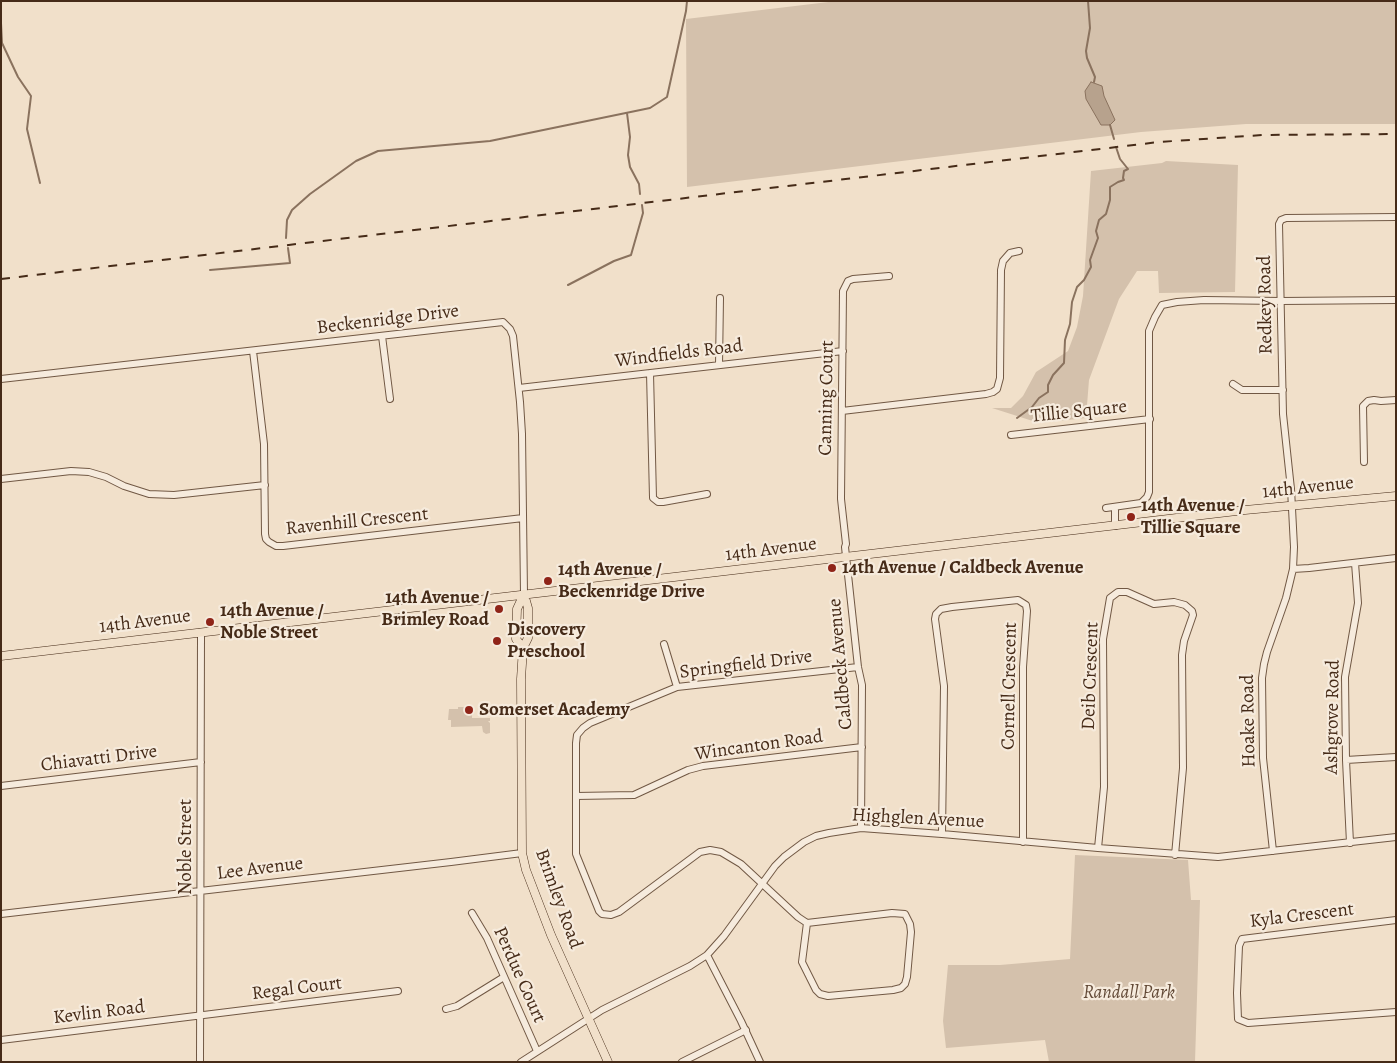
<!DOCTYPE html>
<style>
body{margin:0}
#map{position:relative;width:1397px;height:1063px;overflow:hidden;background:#f1e0ca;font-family:Alegreya,serif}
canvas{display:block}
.frame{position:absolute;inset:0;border:2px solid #462b18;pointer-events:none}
</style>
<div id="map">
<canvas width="1397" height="1063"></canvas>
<div class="frame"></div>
</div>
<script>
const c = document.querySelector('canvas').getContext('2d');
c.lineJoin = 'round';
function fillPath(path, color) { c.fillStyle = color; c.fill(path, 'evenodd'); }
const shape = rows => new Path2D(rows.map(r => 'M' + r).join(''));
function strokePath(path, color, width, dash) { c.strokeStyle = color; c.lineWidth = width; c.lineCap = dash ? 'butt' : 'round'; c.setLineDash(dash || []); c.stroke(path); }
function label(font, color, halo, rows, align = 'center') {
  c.font = font + ' Alegreya,serif'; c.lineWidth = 4.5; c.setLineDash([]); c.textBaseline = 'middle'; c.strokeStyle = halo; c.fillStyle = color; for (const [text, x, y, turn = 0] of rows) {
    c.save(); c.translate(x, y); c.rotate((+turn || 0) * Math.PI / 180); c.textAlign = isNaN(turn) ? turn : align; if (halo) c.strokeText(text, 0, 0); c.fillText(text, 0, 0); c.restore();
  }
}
const green = shape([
 [837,1,1396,1,1396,124,1246,124,1141,132,687,187,686,19],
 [1166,161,1238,165,1235,292,1159,293,1158,271,1137,271,1119,299,1089,380,1086,418,1039,423,992,408,1011,408,1023,396,1036,372,1068,351,1077,327,1083,296,1091,171,1162,163],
 [458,707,472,707,472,718,490,718,490,721,488,721,490,723,490,733,486,734,483,732,482,726,451,727,451,720,448,720,449,709,458,709],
 [1075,855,1188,860,1191,900,1200,900,1195,1062,1049,1062,1045,1040,946,1048,943,1021,948,965,1000,965,1070,959]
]);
const water = shape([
 [1091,82,1102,86,1104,96,1115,120,1110,125,1101,125,1086,99,1085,91,1091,82]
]);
const stream = shape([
 [1088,1,1090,28,1086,51,1087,58,1095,77,1094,82],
 [1,23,2,43,18,77,31,96,27,129,40,183],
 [627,113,630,137,628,155,630,167,639,184,640,194],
 [1110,125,1114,139],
 [286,238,287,220,292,210,310,194,356,161,378,151,490,141,650,108,667,97,686,11,687,1],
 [210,270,290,263,288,248],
 [568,285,614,261,631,255,643,213,642,205],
 [1017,418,1032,407,1039,398,1048,392,1048,385,1053,375,1064,363,1065,340,1070,324,1072,302,1077,287,1084,280,1091,267,1090,260,1098,238,1096,231,1099,220,1106,214,1110,200,1110,187,1118,182,1124,180,1123,178,1124,171,1128,169,1120,159,1116,147]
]);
const minor = shape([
 [382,336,390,399],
 [253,351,264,444,265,534,266,539,269,542,276,546,283,546,523,518],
 [719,365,720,298],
 [650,373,653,498,658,502,663,502,707,494],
 [1,379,503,322,510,329,513,336,520,402,522,434,524,594],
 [1233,384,1242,390,1283,390],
 [519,388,843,351],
 [842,411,986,394,993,392,997,389,1000,378,1001,270,1003,261,1010,253,1019,251],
 [1011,435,1150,419],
 [1364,462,1363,406,1368,401,1374,400,1381,401,1396,400],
 [1,479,71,471,89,472,106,477,124,486,149,494,174,495,265,485],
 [1115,507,1115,526],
 [1106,508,1141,503,1147,497,1149,492,1149,331,1155,317,1162,305,1177,302,1204,300,1281,301,1396,300],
 [1293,569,1309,568,1396,558],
 [664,644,677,687],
 [1346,760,1396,757],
 [1,786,201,762],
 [576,796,634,795,688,770,703,766,862,747],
 [861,828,862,685,858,667,845,547,846,544,841,499,843,291,848,281,853,279,889,276],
 [942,834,944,686,935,619,936,614,941,609,952,607,1018,600,1026,605,1027,611,1023,667,1023,842],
 [1350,843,1346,760,1345,677,1358,603,1355,563],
 [1098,848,1104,787,1103,639,1110,598,1118,592,1127,592,1154,604,1174,602,1185,605,1192,611,1193,615,1184,641,1182,655,1183,768,1175,855],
 [1273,851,1263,758,1262,678,1264,664,1267,652,1286,598,1293,569,1294,547,1291,489,1283,414,1279,224,1281,220,1286,218,1396,217],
 [472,913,487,938,537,1051],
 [1,914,451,862,522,853],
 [1396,920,1242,939,1239,946,1237,993,1238,1019,1248,1023,1396,1012],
 [807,923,802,962,816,990,820,994,828,996,893,990,901,988,905,984,907,977,911,932,910,924,905,914,892,913,807,923,798,917,741,864,721,852,710,850,700,852,619,912,611,915,602,914,599,911,576,854,576,743,577,735,583,728,590,723,677,687,858,667],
 [707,955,741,1021,760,1062],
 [446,1009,457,1006,504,977],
 [1,1040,398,991],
 [200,1062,201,632],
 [521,1062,602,1010,690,966,707,955,724,936,775,866,784,857,804,842,816,836,829,833,861,828,942,834,1098,848,1218,857,1396,837],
 [682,1062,746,1030]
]);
const major = shape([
 [524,594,528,608,528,638,523,648,521,679,522,853,526,870,551,935,608,1062],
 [523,648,516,639,517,609,524,594],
 [1,656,1245,510,1396,496]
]);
const rail = shape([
 [1,279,1159,142,1262,135,1396,134]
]);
const markers = [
 [1131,517,5,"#8f2418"],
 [832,568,5,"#8f2418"],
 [548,581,5,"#8f2418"],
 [499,609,5,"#8f2418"],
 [210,622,5,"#8f2418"],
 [497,641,5,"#8f2418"],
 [469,710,5,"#8f2418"]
];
const streetNames = [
 ["Redkey Road",1266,305,-91],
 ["Beckenridge Drive",388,320,-7],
 ["Windfields Road",679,354,-7],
 ["Canning Court",827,398,-89],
 ["Tillie Square",1079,412,-6],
 ["14th Avenue",1308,488,-6],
 ["Ravenhill Crescent",357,522,-6],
 ["14th Avenue",771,550,-7],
 ["14th Avenue",145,622,-7],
 ["Caldbeck Avenue",841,664,-95],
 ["Springfield Drive",746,665,-7],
 ["Deib Crescent",1091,676,-88],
 ["Cornell Crescent",1010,686,-89],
 ["Ashgrove Road",1333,717,-89],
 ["Hoake Road",1249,721,-91],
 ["Wincanton Road",759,746,-8],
 ["Chiavatti Drive",99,759,-7],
 ["Highglen Avenue",918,819,3],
 ["Noble Street",186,847,-90],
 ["Lee Avenue",260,869,-7],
 ["Brimley Road",558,899,70],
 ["Kyla Crescent",1302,916,-7],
 ["Perdue Court",519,975,66],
 ["Regal Court",297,989,-7],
 ["Kevlin Road",99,1013,-7]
];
const poiNames = [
 ["14th Avenue /",1141,506],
 ["Tillie Square",1141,528],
 ["14th Avenue / Caldbeck Avenue",842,568],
 ["14th Avenue /",558,570],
 ["Beckenridge Drive",558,592],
 ["14th Avenue /",489,598,"right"],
 ["Brimley Road",489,620,"right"],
 ["14th Avenue /",220,611],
 ["Noble Street",220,633],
 ["Discovery",507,630],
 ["Preschool",507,652],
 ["Somerset Academy",479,710]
];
const parkNames = [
 ["Randall Park",1129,993]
];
fillPath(green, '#d4c1ac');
fillPath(water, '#b7a28d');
strokePath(water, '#8a725e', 1);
strokePath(stream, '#8a725e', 2);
strokePath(minor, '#715844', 8);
strokePath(major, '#462b18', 9);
strokePath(minor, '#f6ebdd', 6);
strokePath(major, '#f1e0ca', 8);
strokePath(rail, '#462b18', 2, [9, 9]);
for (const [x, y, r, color] of markers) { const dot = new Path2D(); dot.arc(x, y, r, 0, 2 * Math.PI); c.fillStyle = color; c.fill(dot); strokePath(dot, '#f6ebdd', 2); }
label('19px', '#462b18', '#f6ebdd', streetNames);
label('bold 19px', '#462b18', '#f6ebdd', poiNames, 'left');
label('italic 19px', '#624936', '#f6ebdd', parkNames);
</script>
